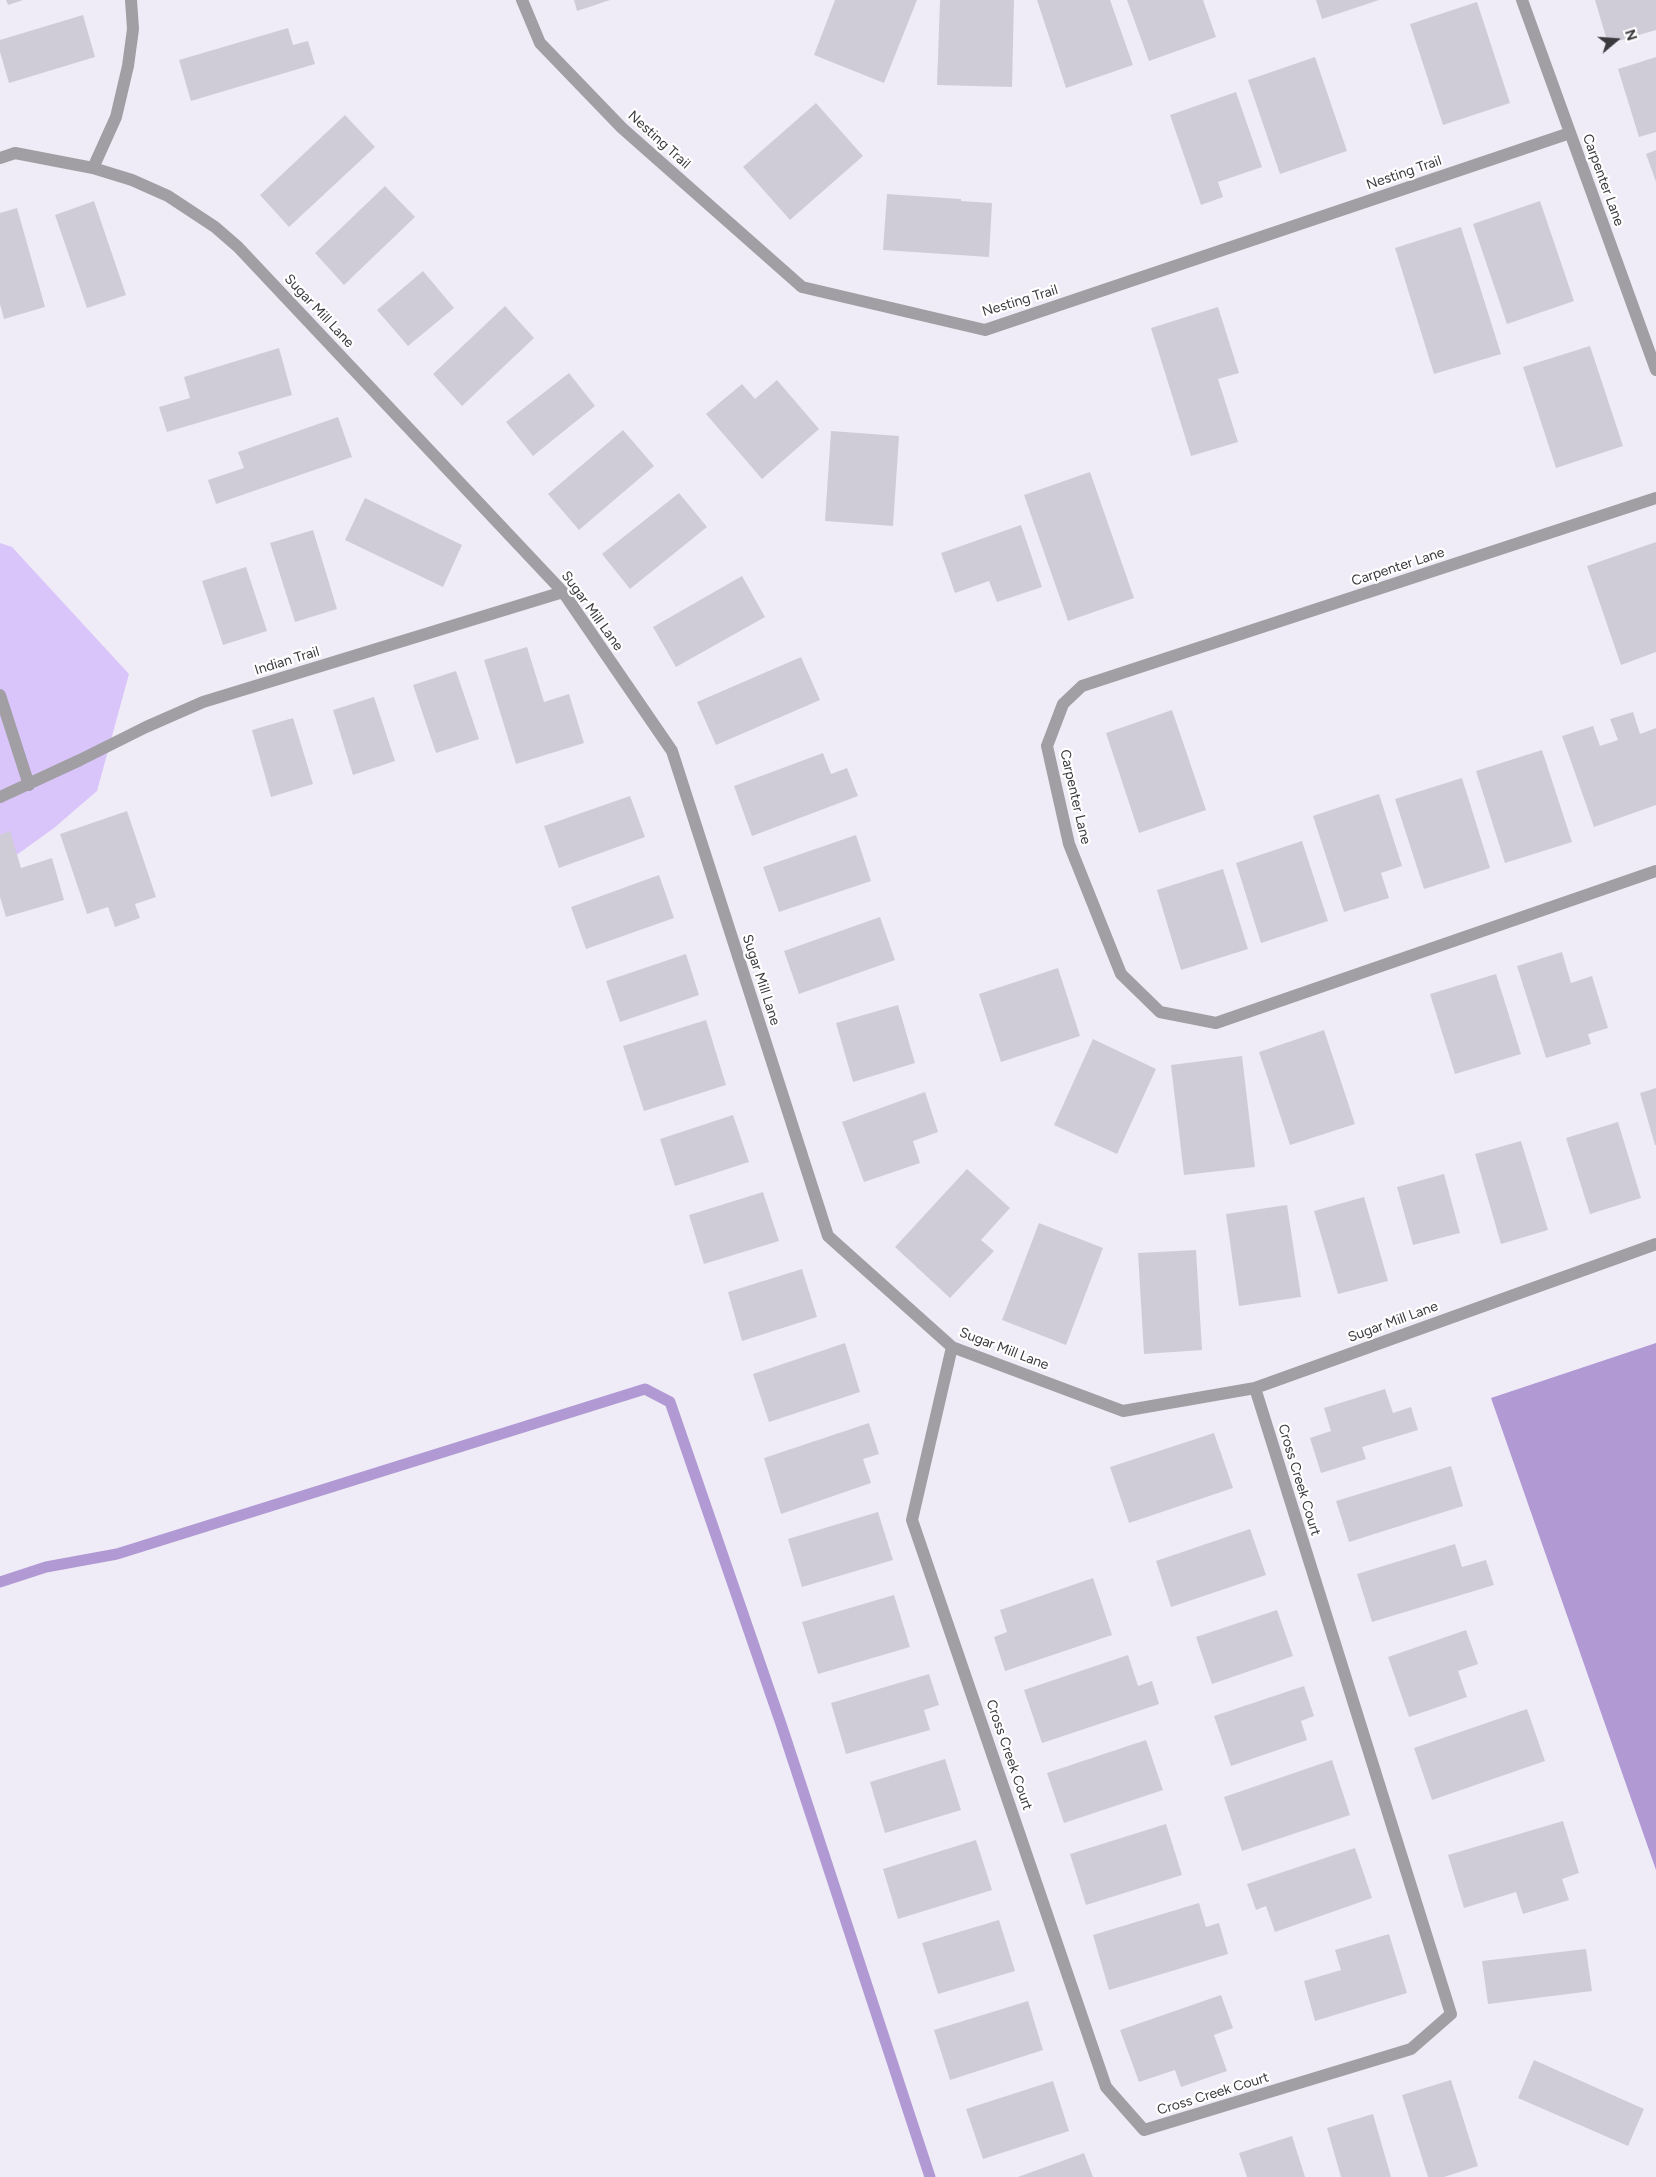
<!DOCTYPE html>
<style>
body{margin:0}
#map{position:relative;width:1656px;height:2177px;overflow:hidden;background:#f0ecf7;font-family:Figtree,sans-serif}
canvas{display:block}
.north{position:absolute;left:1591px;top:15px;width:50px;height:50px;-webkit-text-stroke:4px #fff;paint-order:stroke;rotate:72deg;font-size:14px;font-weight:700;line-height:20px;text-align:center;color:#3a393d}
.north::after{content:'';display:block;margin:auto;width:18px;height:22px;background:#3a393d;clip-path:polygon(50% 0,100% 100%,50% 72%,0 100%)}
</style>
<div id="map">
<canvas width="1656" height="2177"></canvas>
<div class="north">N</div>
</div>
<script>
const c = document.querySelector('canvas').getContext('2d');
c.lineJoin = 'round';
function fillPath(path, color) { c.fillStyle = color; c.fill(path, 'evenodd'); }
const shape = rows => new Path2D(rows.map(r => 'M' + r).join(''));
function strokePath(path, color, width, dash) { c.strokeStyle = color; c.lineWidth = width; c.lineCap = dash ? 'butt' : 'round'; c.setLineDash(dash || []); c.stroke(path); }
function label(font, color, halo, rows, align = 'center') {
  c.font = font + ' Figtree,sans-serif'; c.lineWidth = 4.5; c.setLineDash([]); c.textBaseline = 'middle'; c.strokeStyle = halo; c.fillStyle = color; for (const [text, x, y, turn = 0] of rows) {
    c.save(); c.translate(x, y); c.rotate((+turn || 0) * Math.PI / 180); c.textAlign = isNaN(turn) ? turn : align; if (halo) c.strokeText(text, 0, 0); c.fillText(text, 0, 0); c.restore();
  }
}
const green = shape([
 [0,543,12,547,129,674,97,791,54,828,0,867]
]);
const water = shape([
 [1656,1343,1656,1870,1491,1398]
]);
const stream = shape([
 [0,1582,46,1567,117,1554,645,1389,670,1402,781,1724,930,2177]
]);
const building = shape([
 [6,0,23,0,8,5],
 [574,0,610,0,577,11],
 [835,0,917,0,884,83,814,55],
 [940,0,1014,0,1012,87,937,85],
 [1037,0,1110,0,1133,65,1066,88],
 [1127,0,1203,0,1216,37,1149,61],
 [1316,0,1379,0,1322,19],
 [1595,0,1656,0,1656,30,1608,44],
 [1477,2,1510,103,1443,125,1410,24],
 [83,15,95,57,9,83,0,52,0,40],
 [288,28,293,45,308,41,315,64,191,101,179,60],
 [1315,57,1347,151,1280,174,1248,80],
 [1656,57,1656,132,1639,137,1618,69],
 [1236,92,1262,167,1218,182,1223,197,1201,205,1170,115],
 [816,103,863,156,790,220,743,167],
 [345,115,375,147,289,227,260,195],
 [1656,150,1656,182,1646,154],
 [385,186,415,217,344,285,315,253],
 [887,194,961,199,961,201,992,203,989,257,883,250],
 [94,201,126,295,87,308,55,215],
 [1540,201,1574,301,1507,324,1473,224],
 [17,208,45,307,4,319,0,304,0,213],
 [1461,227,1501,354,1434,374,1395,248],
 [423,271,454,308,408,346,377,310],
 [505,306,534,338,462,406,433,374],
 [1218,307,1239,373,1218,379,1238,442,1191,456,1151,328],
 [1590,346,1623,446,1556,468,1523,367],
 [279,348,292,395,167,432,159,407,190,398,184,377],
 [569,373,595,406,533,456,506,422],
 [777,380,819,429,762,479,706,414,742,384,755,399],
 [338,417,352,457,216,504,208,480,244,468,238,452],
 [623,430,654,466,579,530,548,494],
 [831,431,899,436,893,526,825,521],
 [1090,472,1134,598,1068,621,1024,495],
 [679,493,707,527,630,589,602,554],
 [365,498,462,545,443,587,345,540],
 [1021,525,1042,587,997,602,989,581,955,593,941,553],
 [313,530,337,609,295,622,270,543],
 [1656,542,1656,652,1621,665,1587,566],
 [246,567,267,631,223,645,202,581],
 [742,576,765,617,676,667,653,627],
 [527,647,544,702,569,694,584,743,516,764,484,660],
 [801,657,820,700,716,745,697,702],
 [456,671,479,739,436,753,413,685],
 [374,697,395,761,353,775,333,710],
 [1172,710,1206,810,1139,833,1106,733],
 [1633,712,1640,734,1656,728,1656,805,1594,827,1562,736,1593,726,1600,746,1618,740,1610,719],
 [293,718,313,784,271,797,252,730],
 [1542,750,1572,842,1505,863,1476,771],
 [823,753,831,774,847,768,858,796,752,836,734,786],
 [1462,778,1490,868,1424,889,1395,799],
 [1379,794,1402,866,1381,873,1389,898,1344,912,1313,816],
 [630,796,645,837,559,868,544,826],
 [127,811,156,897,135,904,140,918,115,927,108,907,87,914,60,834],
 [10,831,21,868,52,858,64,900,6,917,0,897,0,835],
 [856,835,871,881,779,912,763,867],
 [1302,841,1328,921,1261,943,1236,863],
 [1223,869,1248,949,1181,970,1157,890],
 [659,875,674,918,586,949,571,907],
 [880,917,895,960,799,994,784,951],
 [1562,952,1571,983,1592,976,1608,1028,1588,1034,1591,1044,1546,1058,1517,966],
 [686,954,699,995,620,1022,606,981],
 [1058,968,1080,1036,1001,1062,979,994],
 [1496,974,1521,1054,1455,1074,1430,994],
 [898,1005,915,1063,853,1082,836,1023],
 [706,1020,726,1085,644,1111,623,1046],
 [1324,1030,1355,1124,1290,1145,1259,1052],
 [1093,1039,1156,1069,1117,1154,1054,1125],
 [1242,1056,1255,1167,1184,1175,1171,1065],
 [1656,1088,1656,1145,1655,1145,1640,1093],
 [925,1092,938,1132,913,1141,920,1163,864,1182,842,1122],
 [733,1115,749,1162,675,1186,660,1139],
 [1618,1122,1641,1198,1590,1214,1566,1138],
 [1521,1141,1548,1230,1501,1244,1475,1154],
 [967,1169,1010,1208,981,1240,994,1251,950,1298,895,1247],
 [1444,1174,1460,1233,1413,1245,1397,1187],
 [763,1192,779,1241,704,1264,689,1215],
 [1364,1197,1388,1281,1338,1294,1314,1211],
 [1287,1205,1301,1297,1239,1306,1226,1214],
 [1039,1223,1103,1248,1066,1345,1002,1320],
 [1196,1250,1202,1350,1144,1354,1138,1253],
 [802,1269,817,1317,742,1341,728,1292],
 [845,1343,860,1392,769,1422,753,1374],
 [1385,1389,1393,1413,1411,1407,1418,1430,1362,1447,1366,1459,1321,1473,1310,1438,1331,1431,1324,1408],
 [869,1423,879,1454,863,1459,871,1483,781,1514,764,1458],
 [1214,1433,1233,1488,1129,1523,1110,1467],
 [1451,1466,1463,1506,1349,1542,1336,1501],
 [878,1512,893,1560,802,1587,788,1539],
 [1250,1529,1266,1575,1171,1607,1156,1561],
 [1455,1544,1462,1567,1486,1560,1494,1585,1372,1622,1357,1574],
 [1093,1578,1112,1635,1005,1671,994,1637,1007,1632,1000,1610],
 [894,1595,910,1647,818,1674,802,1622],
 [1277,1610,1293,1656,1212,1684,1196,1637],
 [1466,1630,1478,1664,1458,1671,1467,1697,1409,1717,1388,1657],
 [1128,1655,1138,1686,1152,1681,1159,1704,1042,1743,1024,1690],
 [929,1674,939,1705,924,1710,930,1730,846,1754,831,1703],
 [1304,1686,1314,1716,1301,1721,1307,1740,1231,1766,1214,1716],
 [1527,1709,1545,1761,1432,1800,1414,1748],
 [1146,1740,1163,1790,1064,1823,1047,1773],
 [945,1759,961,1810,885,1833,870,1782],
 [1332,1760,1350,1815,1242,1851,1224,1797],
 [1563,1821,1579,1873,1562,1879,1569,1900,1523,1914,1516,1892,1464,1908,1448,1855],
 [1166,1824,1182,1875,1086,1905,1070,1854],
 [976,1840,992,1890,898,1919,883,1869],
 [1355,1848,1372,1898,1275,1932,1266,1906,1256,1910,1247,1884],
 [1199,1903,1206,1927,1219,1923,1228,1954,1109,1990,1093,1935],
 [999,1920,1015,1971,938,1994,922,1943],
 [1389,1934,1407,1993,1315,2021,1304,1981,1341,1970,1335,1950],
 [1586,1949,1592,1991,1488,2004,1482,1961],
 [1221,1995,1233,2028,1214,2035,1227,2071,1181,2087,1175,2070,1139,2082,1120,2030],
 [1028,2001,1043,2050,950,2080,934,2030],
 [1534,2060,1644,2109,1628,2146,1518,2098],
 [1451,2080,1478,2166,1444,2177,1428,2177,1402,2095],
 [1053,2081,1069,2131,983,2159,966,2109],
 [1373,2114,1391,2177,1341,2177,1327,2128],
 [1292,2136,1305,2177,1247,2177,1239,2153],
 [1084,2153,1093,2177,1018,2177]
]);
const minor = shape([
 [522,0,540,43,622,128,802,287,985,330,1570,133],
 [1522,0,1656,370],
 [0,158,15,153,93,168,132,180,168,196,215,227,238,247,563,592,672,751,828,1236,952,1347,1123,1411,1255,1388,1656,1244],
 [93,168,116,117,128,66,133,29,131,0],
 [1656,498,1082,686,1063,704,1047,746,1069,844,1121,974,1160,1012,1216,1023,1656,871],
 [0,695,29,785],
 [0,797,80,760,146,727,203,702,563,592],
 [952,1347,912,1520,1106,2087,1144,2130,1411,2049,1451,2014,1255,1388]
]);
const streetNames = [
 ["Nesting Trail",659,140,42],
 ["Nesting Trail",1404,173,-19],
 ["Carpenter Lane",1603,180,70],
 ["Nesting Trail",1020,301,-17],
 ["Sugar Mill Lane",319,311,47],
 ["Carpenter Lane",1398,567,-18],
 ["Sugar Mill Lane",592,611,54],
 ["Indian Trail",287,661,-17],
 ["Carpenter Lane",1075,797,77],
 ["Sugar Mill Lane",761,980,72],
 ["Sugar Mill Lane",1393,1322,-20],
 ["Sugar Mill Lane",1004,1349,21],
 ["Cross Creek Court",1299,1480,73],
 ["Cross Creek Court",1009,1755,71],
 ["Cross Creek Court",1213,2094,-17]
];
fillPath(green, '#d9c5fa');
fillPath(water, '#b19ad3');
strokePath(stream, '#b19ad3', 11);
fillPath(building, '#d0ccd7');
strokePath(minor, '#a19fa4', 12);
label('14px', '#3a393d', '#fff', streetNames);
</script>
